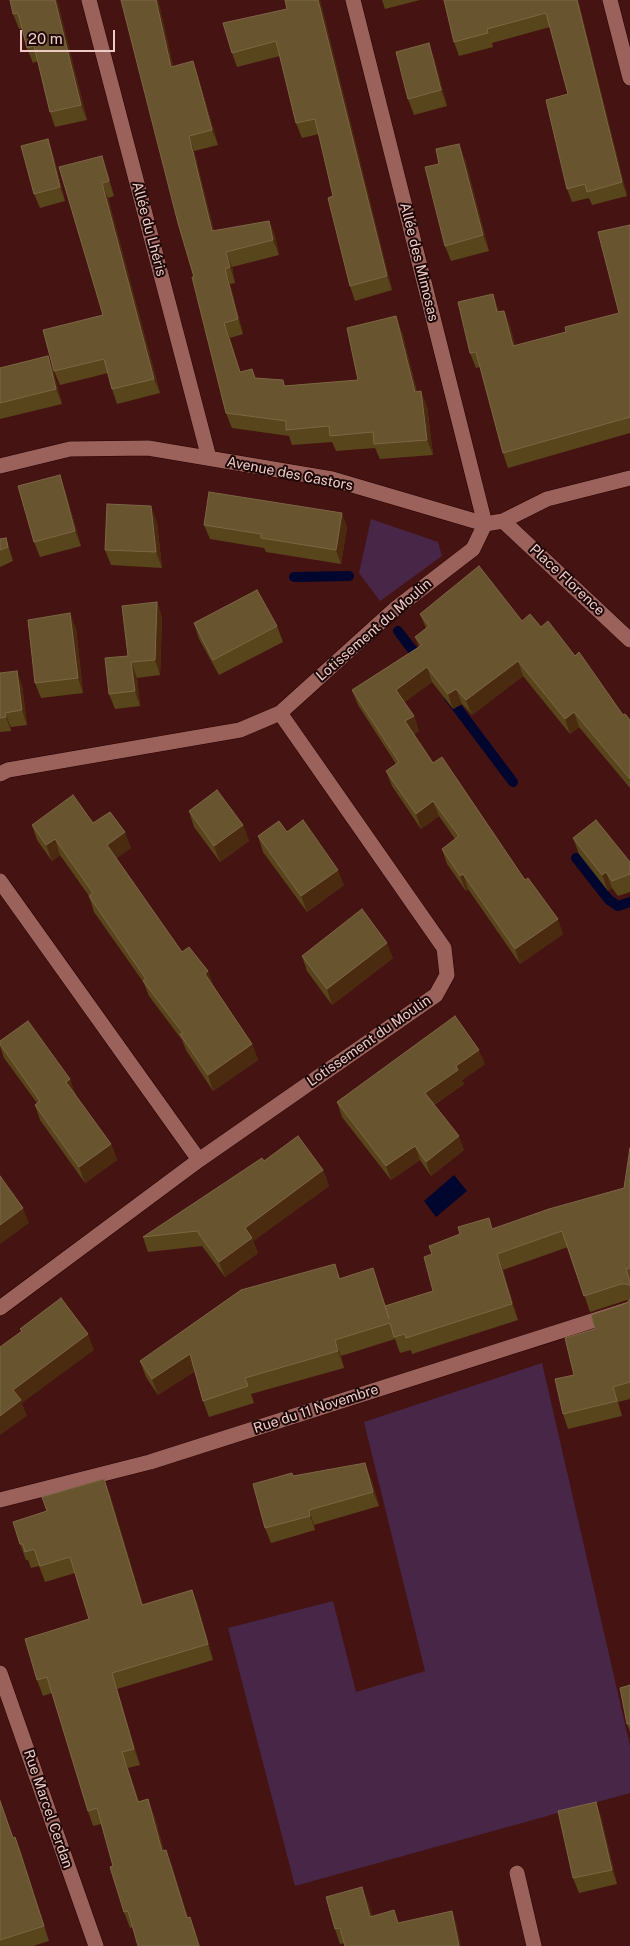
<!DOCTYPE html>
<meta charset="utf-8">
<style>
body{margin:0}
#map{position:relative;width:630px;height:1946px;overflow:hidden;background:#451412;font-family:"Public Sans",sans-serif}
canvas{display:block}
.scale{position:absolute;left:20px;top:30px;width:95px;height:22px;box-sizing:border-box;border:2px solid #edccc8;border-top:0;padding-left:6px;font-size:15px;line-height:18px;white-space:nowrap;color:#edccc8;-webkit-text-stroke:4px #1e0807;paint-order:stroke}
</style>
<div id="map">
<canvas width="630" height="1946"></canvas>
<div class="scale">20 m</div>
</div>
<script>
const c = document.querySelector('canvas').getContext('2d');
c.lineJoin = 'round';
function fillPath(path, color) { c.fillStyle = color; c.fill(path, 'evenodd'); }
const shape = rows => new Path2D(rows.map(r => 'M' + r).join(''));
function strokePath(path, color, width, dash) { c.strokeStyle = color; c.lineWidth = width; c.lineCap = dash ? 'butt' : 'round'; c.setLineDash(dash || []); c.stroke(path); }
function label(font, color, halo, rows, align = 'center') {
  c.font = font + ' "Public Sans",sans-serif'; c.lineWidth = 4; c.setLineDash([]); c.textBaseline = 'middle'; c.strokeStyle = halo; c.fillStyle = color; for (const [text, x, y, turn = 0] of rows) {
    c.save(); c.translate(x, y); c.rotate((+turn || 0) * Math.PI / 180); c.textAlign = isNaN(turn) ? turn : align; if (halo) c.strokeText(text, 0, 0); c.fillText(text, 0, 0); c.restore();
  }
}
const green = shape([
 [371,519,438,542,442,556,380,601,359,573],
 [542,1363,630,1746,630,1793,295,1886,228,1628,333,1601,356,1692,425,1671,364,1422]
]);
const water = shape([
 [454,1175,467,1191,436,1217,424,1201]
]);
const stream = shape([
 [294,577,349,576],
 [398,631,420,660],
 [449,697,513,782],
 [576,858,609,900,618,906,630,902]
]);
const minor = shape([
 [89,0,209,458],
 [610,0,630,78],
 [0,466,70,449,148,448,332,479,485,524,503,521,547,499,630,478],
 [503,521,630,640],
 [280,713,395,609,473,549,485,524,353,0],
 [0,774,8,770,240,730,280,713,444,948,447,975,436,995,199,1160,0,1308],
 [0,881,199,1160],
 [0,1500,150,1462,630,1309],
 [0,1673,96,1946],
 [517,1873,534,1946]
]);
const wall = shape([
 [57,0,87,120,55,127,50,112,38,61,33,63,27,48,22,28,19,29,13,14],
 [121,0,158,0,173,66,198,76,218,145,194,151,214,231,269,221,275,236,279,255,232,267,235,283,230,284,243,334,230,338,240,372,255,378,283,380,285,386,358,380,402,332,417,392,427,406,433,455,380,459,375,448,336,451,332,442,292,445,289,436,232,428,226,413,194,277],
 [285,0,320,0,392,290,355,301,350,286,333,196,319,134,302,138,296,123,280,56,237,67,232,53,287,9],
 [382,0,420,0,385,9],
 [444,0,578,0,627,196,592,205,589,198,572,202,567,189,568,94,550,27,492,43,493,47,459,56,454,42],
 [434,58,447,106,414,115,408,99],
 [48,139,53,154,65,201,40,208,34,194],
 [465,159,489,251,451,261,445,246],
 [59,167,107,171,114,196,108,198,160,393,117,404,112,389,108,373,60,385,54,371,103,315],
 [630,225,630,433,508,468,503,453,480,367,476,368,470,353,493,294,499,312,504,311,510,326,515,346,566,332,619,313],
 [48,356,53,370,62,404,0,419,0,368],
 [65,490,81,546,40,557,34,542],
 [157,522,162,568,111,565,105,550],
 [204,525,347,527,341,564,266,552,264,548,210,539],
 [6,538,13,561,0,567,0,539],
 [157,602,162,618,160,675,137,678,140,706,115,709,109,694],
 [420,614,522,621,541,627,575,656,623,715,630,720,630,788,579,727,570,734,523,676,472,715,462,704,453,709,432,682,404,702,414,716,419,731,414,734,433,763,525,880,563,934,520,964,468,889,466,891,447,864,442,849,455,839,439,816,421,829,392,786,386,771,396,764,358,705,352,690,419,647,415,637,426,628],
 [194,623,277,626,283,642,219,675,199,639],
 [76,628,83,693,41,698,35,683],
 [0,673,22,685,27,725,11,727,11,731,0,732],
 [189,811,243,825,249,841,220,862,194,827],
 [93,823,131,848,116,858,182,952,214,987,252,1044,258,1060,213,1091,186,1050,182,1040,149,996,144,983,94,912,89,896,60,855,52,861,37,840,32,825],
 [287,832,344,885,307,912,263,852,258,836],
 [573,838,630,862,630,892,618,896,612,888,608,891,579,854],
 [302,956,393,958,332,1005,307,971],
 [0,1041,70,1079,75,1095,111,1144,117,1160,85,1183,40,1120,35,1105,37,1103,4,1058,0,1046],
 [485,1064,462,1080,464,1084,434,1105,464,1150,431,1176,420,1160,391,1180,342,1117,337,1102],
 [630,1148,630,1399,618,1402,622,1416,568,1429,563,1414,574,1375,595,1329,627,1303,629,1300,627,1300,590,1312,568,1247,503,1270,518,1320,412,1354,411,1350,400,1353,395,1339,341,1356,344,1368,251,1394,254,1403,209,1417,203,1401,195,1371,158,1395,146,1377,140,1361,335,1264,340,1278,378,1284,386,1306,433,1291,432,1254,493,1229,624,1188],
 [264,1161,323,1170,329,1186,253,1241,258,1253,225,1277,202,1246,148,1252,143,1237],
 [293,1476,371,1478,379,1506,314,1525,315,1530,271,1543,265,1528],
 [104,1479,110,1495,143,1605,192,1590,198,1606,213,1660,117,1689,140,1765,128,1768,139,1802,154,1815,164,1851,172,1866,188,1918,196,1933,133,1927,130,1928,124,1912,113,1866,101,1824,93,1826,88,1811,52,1693,43,1696,37,1680,89,1619,75,1573,45,1582,39,1566,31,1568,28,1560,26,1560,20,1544,47,1511],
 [630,1685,630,1732,627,1724],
 [0,1800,13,1838,15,1837,21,1852,49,1941,33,1946,0,1946],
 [601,1816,617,1884,579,1893,573,1878],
 [368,1902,372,1916,398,1923,457,1926,340,1944,335,1929]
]);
const shadedWall = shape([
 [55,0,57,0,87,120,81,105],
 [156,0,158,0,177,82,171,67],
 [318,0,320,0,392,290,387,276],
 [577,0,578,0,627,196,622,182],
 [429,43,434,58,447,106,441,90],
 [193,61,198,76,218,145,212,130],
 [189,136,194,151,218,247,212,231],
 [48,139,53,154,65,201,60,187],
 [459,144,465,159,489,251,483,235],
 [102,156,107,171,114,196,109,181],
 [102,183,108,198,160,393,154,379],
 [269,221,275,236,279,255,273,240],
 [226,252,232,267,235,283,230,267],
 [225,269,230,284,243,334,238,319],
 [493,294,498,309,502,327,497,312],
 [504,311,510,326,518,361,513,346],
 [396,316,402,332,420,407,415,392],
 [224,323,230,338,245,388,240,372],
 [48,356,53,370,62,404,56,389],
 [421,391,427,406,433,455,427,440],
 [60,475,65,490,81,546,75,531],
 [151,506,157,522,162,568,156,552],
 [342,513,347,527,341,564,336,550],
 [157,602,162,618,160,675,155,660],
 [70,613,76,628,83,693,78,678],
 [518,661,523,676,472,715,466,700],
 [131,662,137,678,140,706,135,691],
 [427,667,432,682,401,705,396,690],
 [17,671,22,685,27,725,22,710],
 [456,689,462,704,453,709,448,694],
 [574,712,579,727,570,734,565,719],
 [5,713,11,727,11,731,6,717],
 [414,716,419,731,410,736,405,721],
 [433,801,439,816,421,829,416,814],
 [243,825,249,841,220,862,214,846],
 [125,832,131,848,113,861,107,845],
 [55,839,60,855,52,861,46,845],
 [338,870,344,885,307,912,301,896],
 [606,872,612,888,608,891,602,875],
 [463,874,468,889,466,891,460,876],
 [558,919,563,934,520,964,515,949],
 [387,943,393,958,332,1005,327,989],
 [208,971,214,987,205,974],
 [252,1044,258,1060,213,1091,208,1075],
 [479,1050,485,1064,462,1080,464,1084,430,1107,425,1093,456,1066],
 [70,1079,76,1095,71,1098,66,1082],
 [459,1136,464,1150,431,1176,426,1162],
 [111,1144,117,1160,85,1183,79,1167],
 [415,1146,420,1160,391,1180,386,1166],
 [323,1170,329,1186,253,1241,258,1253,225,1277,219,1262,245,1228],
 [23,1208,29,1223,0,1244,0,1225],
 [497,1254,503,1270,518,1320,512,1304],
 [88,1334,94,1350,22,1403,27,1416,0,1435,0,1416,13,1390],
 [335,1340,341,1356,344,1368,338,1351],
 [190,1354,196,1370,158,1395,152,1379],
 [365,1463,371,1478,379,1506,373,1492],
 [104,1479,110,1495,148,1621,142,1605],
 [309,1510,314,1525,315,1530,310,1516],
 [192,1590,198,1606,213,1660,208,1644],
 [112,1673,117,1689,140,1765,134,1749],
 [122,1752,128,1768,144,1818,138,1802],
 [148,1799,154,1815,168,1867,162,1851],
 [596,1802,601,1816,617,1884,612,1870],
 [15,1837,21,1852,49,1941,44,1926],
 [166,1850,172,1866,193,1934,187,1918],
 [362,1887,368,1902,376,1932,370,1917],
 [452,1911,457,1926,461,1946,459,1946],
 [190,1917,196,1933,200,1946,199,1946]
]);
const building = shape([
 [10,0,55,0,81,105,50,112,34,46,27,48,18,13,13,14,10,0],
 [121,0,156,0,171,67,193,61,212,130,189,136,212,231,269,221,273,240,226,252,230,267,225,269,238,319,224,323,240,372,252,369,255,378,283,380,284,386,358,380,347,328,396,316,415,392,421,391,427,440,374,444,373,432,330,436,329,426,286,430,286,421,226,413,192,277,194,277,178,223,121,0],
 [285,0,318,0,387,276,350,286,328,198,333,196,315,119,296,123,276,41,232,53,223,23,287,9,285,0],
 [444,0,577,0,622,182,587,192,585,184,567,189,546,100,568,94,546,13,487,29,488,33,454,42,444,0],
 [429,43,441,90,408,99,396,52,429,43],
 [48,139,60,187,34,194,21,146,48,139],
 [459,144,483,235,445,246,425,167,439,164,436,149,459,144],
 [102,156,109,181,102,183,154,379,112,389,104,359,54,371,43,330,103,315,59,167,102,156],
 [630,225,630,417,503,453,476,352,470,353,458,302,493,294,497,312,504,311,513,346,566,332,565,327,619,313,598,232,630,225],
 [48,356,56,389,0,403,0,368,48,356],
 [60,475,75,531,34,542,18,486,60,475],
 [209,492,342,513,336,550,261,538,261,534,204,525,209,492],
 [107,504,151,506,156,552,105,550,107,504],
 [6,538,8,547,0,550,0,539,6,538],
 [479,566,522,621,530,614,541,627,548,621,575,656,579,652,623,715,625,714,630,720,630,779,574,712,565,719,518,661,466,700,456,689,448,694,427,667,396,690,414,716,405,721,433,763,442,757,525,880,528,878,558,919,515,949,463,874,460,876,442,849,459,836,433,801,416,814,386,771,399,762,352,690,422,645,415,637,429,626,420,614,479,566],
 [257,590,277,626,213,660,194,623,257,590],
 [157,602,155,660,131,662,135,691,109,694,105,658,128,656,122,606,157,602],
 [70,613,78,678,35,683,28,620,70,613],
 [17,671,22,710,5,713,6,717,0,718,0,673,17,671],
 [217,790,243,825,214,846,189,811,217,790],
 [73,795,93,823,110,812,125,832,107,845,182,952,189,947,208,971,205,974,252,1044,208,1075,180,1034,183,1033,143,981,146,979,89,896,93,893,55,839,46,845,32,825,73,795],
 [303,820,338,870,301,896,258,836,279,821,287,832,303,820],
 [596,820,630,862,630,874,612,881,606,872,602,875,573,838,596,820],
 [362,909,387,943,327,989,302,956,362,909],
 [455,1016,479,1050,456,1066,458,1070,425,1093,459,1136,426,1162,415,1146,386,1166,337,1102,455,1016],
 [28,1021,70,1079,66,1082,111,1144,79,1167,35,1105,40,1101,0,1044,0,1041,28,1021],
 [298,1136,323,1170,245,1228,252,1238,219,1262,197,1231,143,1237,262,1158,264,1161,298,1136],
 [630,1148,630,1268,626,1269,630,1282,630,1286,627,1284,621,1284,584,1296,562,1231,497,1254,512,1304,406,1338,405,1334,394,1337,390,1323,335,1340,338,1351,245,1378,248,1386,203,1401,190,1354,152,1379,140,1361,241,1290,335,1264,339,1279,373,1268,389,1319,385,1306,433,1291,424,1257,432,1254,429,1246,460,1234,458,1227,489,1218,492,1229,549,1209,624,1188,630,1148],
 [0,1176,23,1208,0,1225,0,1176],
 [61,1298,88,1334,13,1390,21,1400,0,1416,0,1347,22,1331,20,1329,61,1298],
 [630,1299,630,1382,613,1387,617,1401,563,1414,555,1379,574,1375,565,1338,595,1329,591,1315,627,1303,630,1299],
 [365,1463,373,1492,309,1510,310,1516,265,1528,253,1484,292,1473,293,1476,365,1463],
 [104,1479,142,1605,192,1590,208,1644,112,1673,134,1749,122,1752,138,1802,148,1799,162,1851,166,1850,187,1918,190,1917,199,1946,138,1946,128,1911,124,1912,110,1867,113,1866,97,1808,88,1811,47,1677,37,1680,25,1639,89,1619,70,1557,40,1566,34,1549,25,1552,23,1544,20,1544,13,1522,47,1511,42,1497,104,1479],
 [630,1685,630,1724,627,1724,620,1688,630,1685],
 [0,1801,13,1838,15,1837,44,1926,0,1940,0,1801],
 [596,1802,612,1870,573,1878,558,1811,596,1802],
 [362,1887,370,1917,394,1910,398,1923,452,1911,459,1946,345,1946,340,1928,335,1929,326,1897,362,1887]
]);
const streetNames = [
 ["Allée du Lhéris",149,229,75],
 ["Allée des Mimosas",419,262,76],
 ["Avenue des Castors",290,474,11],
 ["Place Florence",567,580,43],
 ["Lotissement du Moulin",374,630,-41],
 ["Lotissement du Moulin",369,1041,-35],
 ["Rue du 11 Novembre",316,1409,-18],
 ["Rue Marcel Cerdan",48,1809,71]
];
fillPath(green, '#472648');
fillPath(water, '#01062e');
strokePath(stream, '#01062e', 10);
strokePath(minor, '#280001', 16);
strokePath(minor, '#9b625c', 15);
fillPath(wall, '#58451b');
fillPath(shadedWall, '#4a2b10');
fillPath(building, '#68542e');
strokePath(building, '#7d6646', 1);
label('14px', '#edccc8', '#1e0807', streetNames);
</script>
